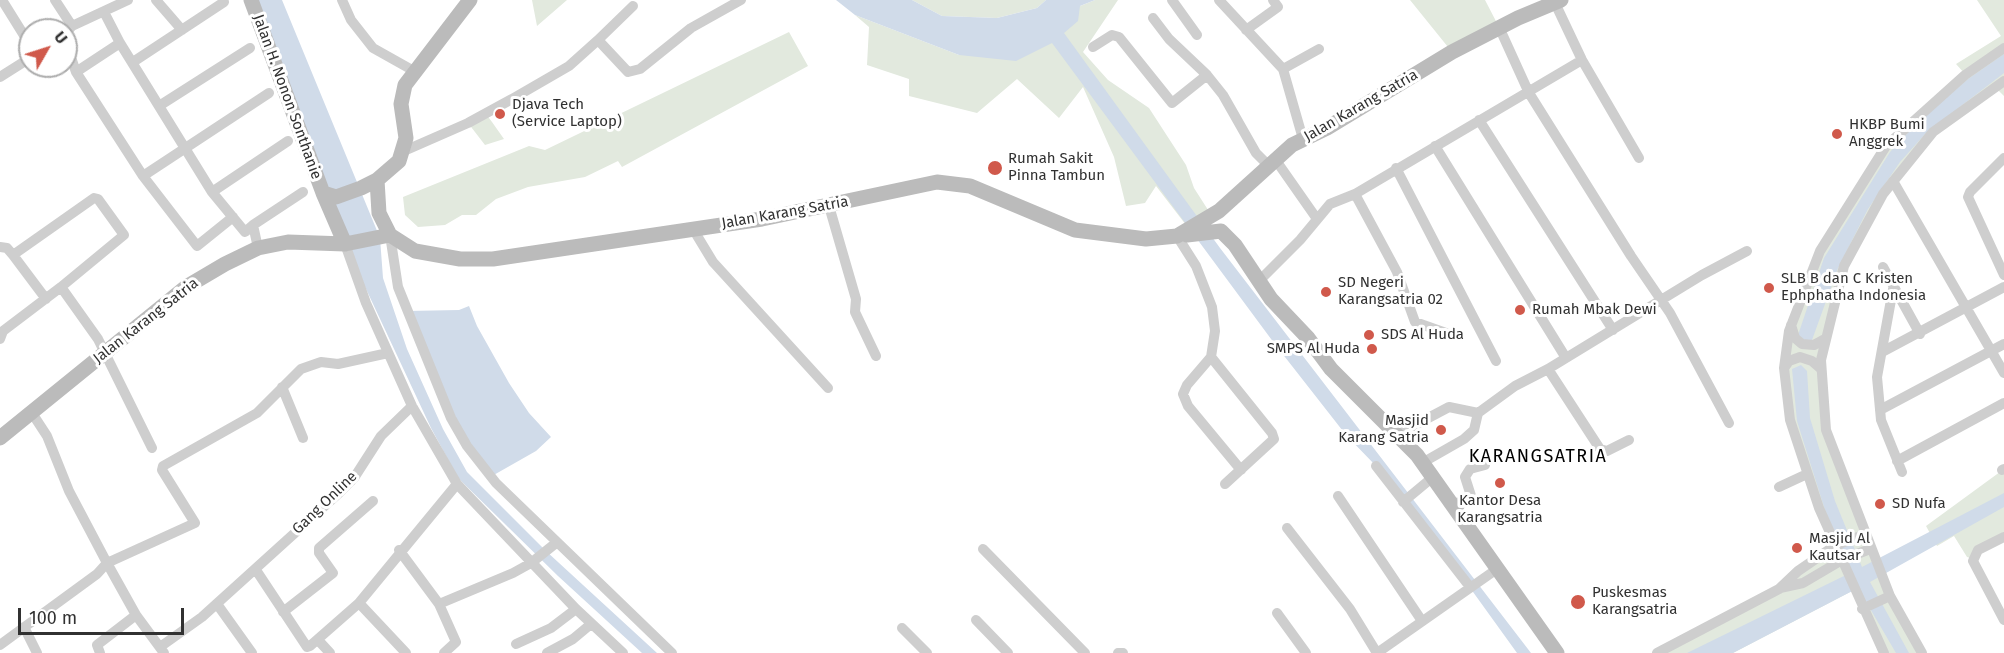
<!DOCTYPE html>
<style>
body{margin:0}
#map{position:relative;width:2004px;height:653px;overflow:hidden;background:#fff;font-family:"Fira Sans",sans-serif}
canvas{display:block}
.north{position:absolute;left:18px;top:18px;width:60px;height:60px;box-sizing:border-box;background:#fff;border:2px solid #adadad;border-radius:50%;rotate:51deg;font-size:16px;font-weight:700;line-height:24px;text-align:center;color:#313131}
.north::after{content:'';display:block;margin:auto;width:21px;height:27px;background:#d0594b;clip-path:polygon(50% 0,100% 100%,50% 72%,0 100%)}
.scale{position:absolute;left:18px;top:608px;width:166px;height:27px;box-sizing:border-box;border:3px solid #313131;border-top:0;padding-left:8px;font-size:18px;line-height:21px;white-space:nowrap;color:#313131;-webkit-text-stroke:4px #fff;paint-order:stroke}
</style>
<div id="map">
<canvas width="2004" height="653"></canvas>
<div class="north">U</div>
<div class="scale">100 m</div>
</div>
<script>
const c = document.querySelector('canvas').getContext('2d');
c.lineJoin = 'round';
function fillPath(path, color) { c.fillStyle = color; c.fill(path, 'evenodd'); }
const shape = rows => new Path2D(rows.map(r => 'M' + r).join(''));
function strokePath(path, color, width, dash) { c.strokeStyle = color; c.lineWidth = width; c.lineCap = dash ? 'butt' : 'round'; c.setLineDash(dash || []); c.stroke(path); }
function label(font, color, halo, rows, align = 'center') {
  c.font = font + ' "Fira Sans",sans-serif'; c.lineWidth = 6; c.setLineDash([]); c.textBaseline = 'middle'; c.strokeStyle = halo; c.fillStyle = color; for (const [text, x, y, turn = 0] of rows) {
    c.save(); c.translate(x, y); c.rotate((+turn || 0) * Math.PI / 180); c.textAlign = isNaN(turn) ? turn : align; if (halo) c.strokeText(text, 0, 0); c.fillText(text, 0, 0); c.restore();
  }
}
const green = shape([
 [532,0,567,0,537,26],
 [912,0,1046,0,1037,8,997,18,942,16],
 [1095,0,1118,0,1083,52,1108,80,1149,108,1186,165,1194,188,1210,213,1186,225,1156,186,1145,203,1126,206,1114,157,1083,87,1059,118,1017,79,977,113,909,96,909,79,867,65,869,27,855,15,959,55],
 [1410,0,1485,0,1499,27,1452,52],
 [1977,0,2004,0,2004,96,1995,87,1933,132,1883,194,1844,266,1825,339,1826,430,1866,534,1922,653,1884,653,1854,590,1733,653,1658,653,1779,589,1836,545,1790,420,1785,354,1820,251,1886,146,1965,74,1956,64,2001,36],
 [789,32,808,66,622,167,618,161,585,177,528,187,496,199,476,215,462,215,445,225,418,227,405,215,403,197,529,146,545,150],
 [486,114,492,122,504,139,485,145,468,123],
 [2004,469,2004,537,1973,559,1967,557,1954,536,1937,546,1926,526]
]);
const water = shape([
 [251,0,282,0,380,238,383,278,407,349,443,429,467,472,546,551,657,653,642,653,558,576,458,478,431,428,345,244],
 [836,0,912,0,942,16,997,18,1037,8,1046,0,1095,0,1080,6,1078,21,1064,33,1220,248,1531,653,1517,653,1468,585,1376,466,1346,435,1274,343,1052,43,1016,61,959,55,855,15],
 [2004,54,2004,73,1926,133,1900,162,1868,209,1838,268,1812,340,1808,342,1797,338,1824,258,1890,152,1917,123,1968,79],
 [469,306,477,326,509,383,529,413,551,437,536,451,492,476,467,446,407,311,459,310],
 [1801,365,1807,371,1810,418,1835,501,1862,567,2004,493,2004,507,1870,582,1909,653,1896,653,1858,588,1733,653,1687,653,1850,573,1824,507,1797,421,1792,369]
]);
const street = shape([
 [2,0,30,45],
 [55,0,72,26],
 [156,0,182,30],
 [342,0,351,20,373,48,414,71],
 [1172,0,1197,35],
 [1219,0,1283,69,1303,139],
 [1555,3,1582,60,1639,158],
 [104,12,120,43,212,192,245,232,253,225,258,248],
 [1153,18,1169,39,1207,75,1223,95,1256,153,1268,165],
 [1499,27,1529,93,1631,256,1670,313,1729,423],
 [1246,30,1278,7,1273,0],
 [66,33,72,26,128,0],
 [598,40,633,6],
 [66,43,76,72,143,176,197,246,233,217],
 [1093,47,1112,35,1119,37,1172,103,1207,75],
 [133,62,224,2],
 [1283,69,1319,49],
 [76,72,120,43],
 [0,77,30,58],
 [159,106,250,48],
 [1479,120,1613,330],
 [1435,146,1566,358],
 [404,151,468,123,512,99,569,66,598,40,628,72,640,69,691,28,741,0],
 [2004,158,1970,192,1968,197,2004,275],
 [1275,159,1317,219],
 [1396,168,1496,361],
 [143,176,269,93],
 [1893,181,2004,373],
 [212,192,288,141],
 [1355,194,1397,272,1415,322,1446,333],
 [829,206,856,299,855,312,876,356],
 [253,225,303,192],
 [693,229,713,262,828,388],
 [390,235,398,287,451,418,467,446,496,483,672,653],
 [1177,236,1196,266,1212,307,1215,331,1211,357,1187,385,1183,394,1188,406,1241,470],
 [345,244,366,303,412,406,457,484,576,609,623,653],
 [0,247,7,248,13,255,46,299],
 [1883,267,1920,334],
 [1258,282,1300,240,1330,204,1355,194,1582,60],
 [61,287,98,339,152,448],
 [1893,289,1877,377,1881,420,1902,472],
 [1791,325,1795,338,1802,344,1814,345,1825,339],
 [0,339,3,331,61,287,124,235,98,199,94,198,13,255],
 [1882,352,2004,287],
 [1211,357,1272,433,1274,439,1225,484],
 [1784,368,1789,361,1800,357,1812,361,1820,368],
 [1548,369,1600,449,1607,451,1629,440],
 [282,387,303,438],
 [1880,410,2004,344],
 [32,413,47,436,69,491,107,563,136,615,164,653],
 [1398,434,1449,407,1478,413],
 [1897,461,2004,403],
 [1422,463,1464,439,1474,430,1478,413,1515,386,1548,369,1702,275,1747,251],
 [1376,466,1470,587],
 [2002,470,2004,469],
 [1779,487,1807,474],
 [1338,496,1422,621],
 [1403,502,1433,477],
 [1449,503,1473,502,1465,477,1470,469,1485,465],
 [1287,528,1350,609,1377,653,1497,569],
 [2004,537,1978,550,1973,561,2004,620],
 [983,549,1085,653],
 [399,550,439,604],
 [256,570,307,647,310,646,359,603,457,484],
 [1780,588,1803,583,1842,560,1870,549],
 [359,603,406,653],
 [217,604,252,653],
 [1862,609,1890,596],
 [283,612,333,573,319,553,319,548,373,501],
 [1277,613,1306,653],
 [976,620,1008,653],
 [24,627,37,653],
 [902,628,927,653],
 [318,640,330,653],
 [516,644,551,628,576,609],
 [0,645,97,574,107,563,195,523,162,470,163,466,257,413,301,369,321,362,338,364,388,353],
 [160,647,202,617,339,493,354,478,381,436,412,406],
 [100,653,97,645,136,615],
 [444,653,456,642,439,604,513,573,531,563,556,543],
 [547,653,573,639,591,624],
 [1118,653,1123,653],
 [1657,653,1779,589,1798,571,1836,545,1866,534],
 [1884,653,1819,508,1790,420,1784,368,1789,331,1820,251,1886,146,1965,75,2004,48],
 [1922,653,1890,596,1826,430,1821,360,1844,266,1883,194,1933,132,2004,81]
]);
const secondary = shape([
 [251,0,323,193,345,244],
 [377,180,379,213,390,235,415,251,460,259,493,259,762,219,937,182,970,186,1075,230,1146,239,1177,236,1219,211,1292,145,1327,128,1452,52,1518,18,1561,0],
 [323,193,336,197,361,188,377,180,399,161,406,138,401,104,405,85,470,0],
 [1187,235,1221,231,1235,245,1271,299,1308,338,1331,369,1417,455,1557,653],
 [0,438,186,287,225,264,258,248,288,242,345,244,390,235]
]);
const markers = [
 [500,114,6,"#d0594b"],
 [1837,134,6,"#d0594b"],
 [995,168,8,"#d0594b"],
 [1769,288,6,"#d0594b"],
 [1326,292,6,"#d0594b"],
 [1520,310,6,"#d0594b"],
 [1369,335,6,"#d0594b"],
 [1372,349,6,"#d0594b"],
 [1441,430,6,"#d0594b"],
 [1500,483,6,"#d0594b"],
 [1880,504,6,"#d0594b"],
 [1797,548,6,"#d0594b"],
 [1578,602,8,"#d0594b"]
];
const streetNames = [
 ["Jalan H. Nonon Sonthanie",287,97,70],
 ["Jalan Karang Satria",1361,106,-30],
 ["Jalan Karang Satria",785,213,-10],
 ["Jalan Karang Satria",146,321,-38],
 ["Gang Online",325,503,-44]
];
const poiNames = [
 ["Djava Tech",512,105],
 ["(Service Laptop)",512,122],
 ["HKBP Bumi",1849,125],
 ["Anggrek",1849,142],
 ["Rumah Sakit",1008,159],
 ["Pinna Tambun",1008,176],
 ["SLB B dan C Kristen",1781,279],
 ["Ephphatha Indonesia",1781,296],
 ["SD Negeri",1338,283],
 ["Karangsatria 02",1338,300],
 ["Rumah Mbak Dewi",1532,310],
 ["SDS Al Huda",1381,335],
 ["SMPS Al Huda",1360,349,"right"],
 ["Masjid",1429,421,"right"],
 ["Karang Satria",1429,438,"right"],
 ["Kantor Desa",1500,501,"center"],
 ["Karangsatria",1500,518,"center"],
 ["SD Nufa",1892,504],
 ["Masjid Al",1809,539],
 ["Kautsar",1809,556],
 ["Puskesmas",1592,593],
 ["Karangsatria",1592,610]
];
const quarterNames = [
 ["KARANGSATRIA",1538,457]
];
fillPath(green, '#e2e9de');
fillPath(water, '#d0dbe9');
strokePath(street, '#cecece', 10);
strokePath(secondary, '#bbb', 15);
for (const [x, y, r, color] of markers) { const dot = new Path2D(); dot.arc(x, y, r, 0, 2 * Math.PI); c.fillStyle = color; c.fill(dot); strokePath(dot, '#fff', 2); }
label('15px', '#313131', '#fff', streetNames);
label('15px', '#313131', '#fff', poiNames, 'left');
c.letterSpacing = '1.5px';
label('18px', '#000', '#fff', quarterNames);
c.letterSpacing = '0px';
</script>
